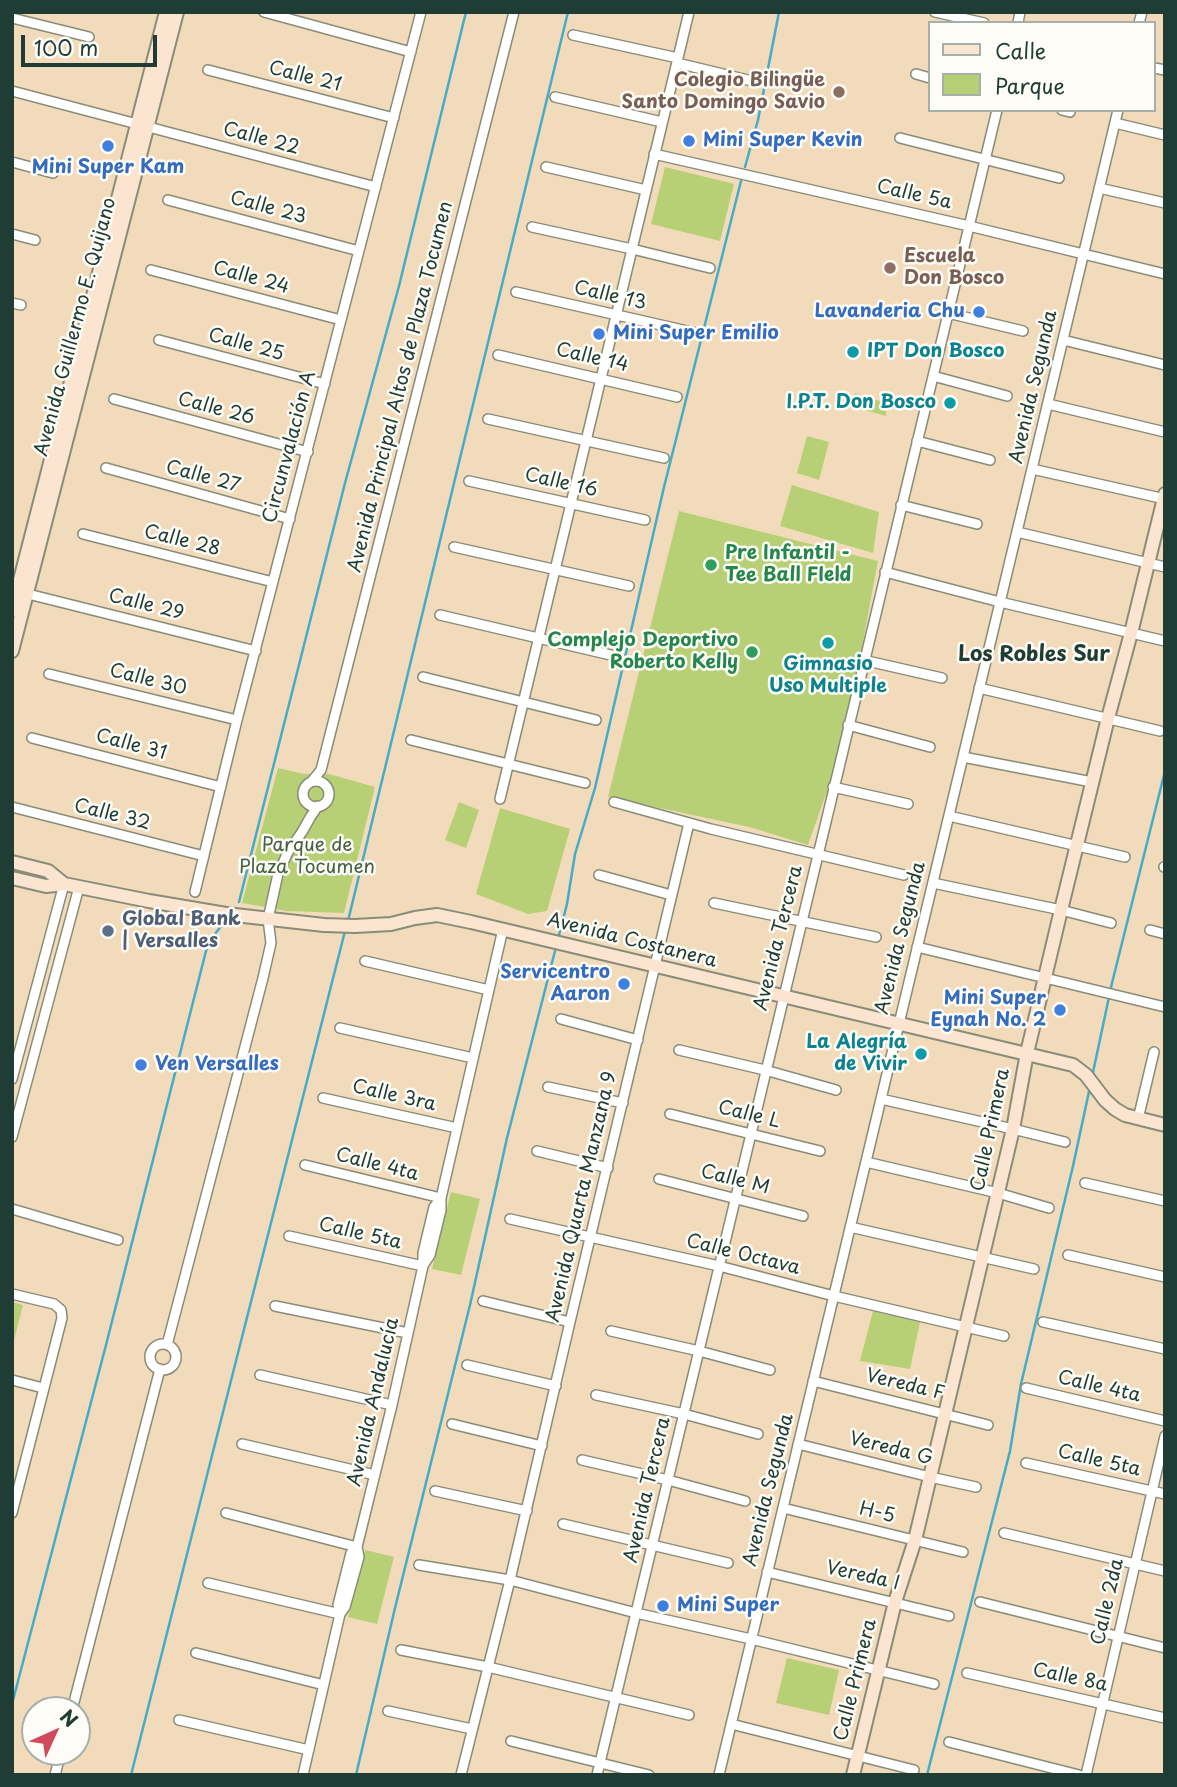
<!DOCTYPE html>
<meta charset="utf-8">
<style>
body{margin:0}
#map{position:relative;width:1177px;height:1787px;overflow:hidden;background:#f2dbbb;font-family:"Playpen Sans",sans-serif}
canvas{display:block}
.frame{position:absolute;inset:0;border:14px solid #1f3d34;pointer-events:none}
.legend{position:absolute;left:928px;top:21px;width:228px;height:91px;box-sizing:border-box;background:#fdfcf7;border:2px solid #a4b0a9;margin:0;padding:9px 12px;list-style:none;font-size:21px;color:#1f3d34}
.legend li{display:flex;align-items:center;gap:14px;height:35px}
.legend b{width:35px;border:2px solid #a4b0a9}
.north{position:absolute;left:21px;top:1696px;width:70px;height:70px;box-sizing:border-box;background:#fdfcf7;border:2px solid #a4b0a9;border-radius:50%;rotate:45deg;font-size:19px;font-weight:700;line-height:28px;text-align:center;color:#1f3d34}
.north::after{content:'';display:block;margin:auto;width:24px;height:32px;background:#d1495b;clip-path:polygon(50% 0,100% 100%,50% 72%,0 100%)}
.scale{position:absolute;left:21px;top:35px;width:136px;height:32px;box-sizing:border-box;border:4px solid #1f3d34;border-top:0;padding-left:9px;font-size:21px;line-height:24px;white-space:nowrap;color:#1f3d34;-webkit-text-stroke:5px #fdfcf7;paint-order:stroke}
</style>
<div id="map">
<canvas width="1177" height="1787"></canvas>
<div class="frame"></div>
<ul class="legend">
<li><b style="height:9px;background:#fce5d0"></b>Calle</li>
<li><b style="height:19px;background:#b7d075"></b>Parque</li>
</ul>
<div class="north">N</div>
<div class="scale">100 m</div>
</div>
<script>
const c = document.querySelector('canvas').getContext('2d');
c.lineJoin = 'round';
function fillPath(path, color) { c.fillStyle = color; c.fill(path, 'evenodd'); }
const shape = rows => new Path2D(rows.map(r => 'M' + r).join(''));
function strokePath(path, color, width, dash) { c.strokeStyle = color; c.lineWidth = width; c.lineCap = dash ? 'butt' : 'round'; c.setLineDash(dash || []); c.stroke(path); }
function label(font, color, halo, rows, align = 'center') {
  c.font = font + ' "Playpen Sans",sans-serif'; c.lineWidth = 5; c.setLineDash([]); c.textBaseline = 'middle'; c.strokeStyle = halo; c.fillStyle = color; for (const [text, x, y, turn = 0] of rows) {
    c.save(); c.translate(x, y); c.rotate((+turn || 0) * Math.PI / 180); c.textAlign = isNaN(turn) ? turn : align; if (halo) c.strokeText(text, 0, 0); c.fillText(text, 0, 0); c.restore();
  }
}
const green = shape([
 [665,167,734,184,720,241,651,224],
 [855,393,886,403,886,416,850,406],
 [807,436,829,442,819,480,797,473],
 [792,485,879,512,873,553,780,526],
 [679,511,878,561,844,743,808,845,749,827,608,797],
 [278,768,304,774,329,774,375,787,344,913,286,911,242,903],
 [459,802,479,810,466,848,445,840],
 [500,808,570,829,547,911,528,914,476,894],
 [451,1192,480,1199,461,1275,432,1269],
 [12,1302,23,1305,12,1348],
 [873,1311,920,1322,910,1369,860,1361],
 [365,1550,394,1557,377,1624,348,1617],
 [787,1658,839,1670,829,1715,776,1703]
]);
const stream = shape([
 [745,167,758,120,779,12],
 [239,902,345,483,399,286,466,12],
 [348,921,568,12],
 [559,935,567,904,575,854,595,788,664,487,741,181],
 [1092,1077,1112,983,1165,771],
 [12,1704,106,1345,206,951,211,939,222,925],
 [131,1775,345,931],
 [356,1775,395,1608,470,1305,507,1138,555,951],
 [927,1775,1010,1451,1021,1384,1073,1166,1090,1087]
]);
const street = shape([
 [264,12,411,52],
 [935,12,984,23],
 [12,18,89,37],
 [1018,23,1020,12],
 [1139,23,1142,12],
 [573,35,678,58],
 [677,63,752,81],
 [1154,68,1165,70],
 [208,70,394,118],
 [916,74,930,78],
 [12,91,376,187],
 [555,97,662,122],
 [1062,110,1070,112],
 [1115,123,1165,135],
 [900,138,1059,178],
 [654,154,969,226,1165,274],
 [12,162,53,173],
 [546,167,646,190],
 [1099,188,1165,203],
 [168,200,359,251],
 [532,227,632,249,710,268],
 [12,234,35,240],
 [151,270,341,320],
 [516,292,696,333],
 [12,303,21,305],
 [948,313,1023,331],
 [159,340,325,384],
 [1063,340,1165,365],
 [498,355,677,397],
 [933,376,1007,396],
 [114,399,308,452],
 [1048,404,1165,432],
 [488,419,664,458],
 [917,441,990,460],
 [106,468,290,519],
 [1032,469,1165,499],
 [469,481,645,520],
 [901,505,977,524],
 [1017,532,1165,567],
 [83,534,273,582],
 [454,547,629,586],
 [885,572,1000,602,1165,641],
 [24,593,256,651],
 [440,615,615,656],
 [863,660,942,678],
 [49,674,237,720],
 [423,677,596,720],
 [979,688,1160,731],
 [848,725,930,747],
 [32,738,221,787],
 [411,740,585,783],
 [963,757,1092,782],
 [312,781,321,770,514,12],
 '303 794a13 13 0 1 1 26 0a13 13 0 1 1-26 0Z',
 [833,787,908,804],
 [500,799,689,12],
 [614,802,711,829,904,875],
 [12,807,204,856],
 [949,816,1125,857],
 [1164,867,1165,867],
 [599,875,671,895],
 [933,883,1061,910,1111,923],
 [195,892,237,720,421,12],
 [714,903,876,937],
 [1150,930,1165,934],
 [917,947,1165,1007],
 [365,961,489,990],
 [561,1019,638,1040],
 [340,1028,473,1058],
 [679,1050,765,1070,836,1090],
 [12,1079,64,884],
 [548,1087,623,1103],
 [323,1098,457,1128],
 [881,1099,1013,1129,1065,1142],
 [670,1114,820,1151],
 [1138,1119,1154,1052],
 [12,1137,79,887],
 [537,1151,608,1168],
 [866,1162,998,1193,1049,1208],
 [305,1165,441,1198],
 [659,1179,803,1216],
 [1085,1183,1165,1201],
 [12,1209,118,1240],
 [510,1219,719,1266,834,1296,1004,1336],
 [850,1227,1034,1269],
 [289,1236,423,1266],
 [1068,1255,1165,1277],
 [424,1264,430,1255,441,1210,441,1198,503,929],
 [12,1294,54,1304,61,1310,62,1318,12,1513],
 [483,1301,570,1322],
 [275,1306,408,1333],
 [1043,1322,1165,1349],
 [611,1331,699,1351,770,1370],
 '150 1357a13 13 0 1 1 26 0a13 13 0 1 1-26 0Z',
 [167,1345,263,978,271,943,268,919,278,874,288,852,302,832,311,816,318,806],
 [467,1365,556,1386],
 [260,1375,392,1405],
 [12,1380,43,1388],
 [813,1381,988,1425],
 [1026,1388,1165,1421],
 [596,1395,684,1414,758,1434],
 [452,1424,542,1446],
 [242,1444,375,1475],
 [798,1444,930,1477,976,1487],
 [582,1460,668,1480,745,1501],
 [1026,1463,1165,1494],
 [435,1491,527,1511],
 [783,1508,963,1552],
 [226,1513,357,1547],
 [563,1524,728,1563],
 [1004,1533,1165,1571],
 [419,1565,510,1580,636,1613,751,1639,934,1684],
 [767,1572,949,1616],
 [208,1583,340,1614],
 [980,1602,1165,1648],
 [340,1614,345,1607,359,1557,357,1547,392,1405,423,1266,423,1253,434,1207,441,1198],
 [401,1650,488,1667,689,1715],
 [196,1653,324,1685],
 [967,1673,1165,1718],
 [72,1710,160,1369],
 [388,1711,472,1729],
 [179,1720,309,1750],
 [731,1724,914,1770],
 [511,1741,649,1775],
 [949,1742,1079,1775],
 [55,1775,61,1752],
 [303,1775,340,1614,338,1605,351,1553,357,1547],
 [461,1775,510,1580,570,1322,689,823],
 [597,1775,997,110],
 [719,1775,1118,110],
 [1086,1775,1165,1436]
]);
const secondary = shape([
 [12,611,166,12],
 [12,651,177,12],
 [12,862,48,871,64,884],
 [12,878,46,886,64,884,149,901,226,914,324,925,355,926,391,924,415,918,437,915,471,922,1073,1065,1086,1075,1105,1100,1115,1109,1125,1115,1165,1125],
 [853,1775,895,1602,915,1540,1013,1129,1027,1053,1061,910,1108,718,1131,633,1165,494]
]);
const markers = [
 [839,92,7,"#8d6e63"],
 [689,141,7,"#3f7fe0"],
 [108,146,7,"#3f7fe0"],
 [890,268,7,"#8d6e63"],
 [979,312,7,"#3f7fe0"],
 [599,334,7,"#3f7fe0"],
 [853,352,7,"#0f9aa8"],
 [950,403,7,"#0f9aa8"],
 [711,565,7,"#2e9e5b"],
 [828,643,7,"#0f9aa8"],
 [752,652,7,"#2e9e5b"],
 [108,931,7,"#5c6f8a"],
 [624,984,7,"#3f7fe0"],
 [1060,1010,7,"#3f7fe0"],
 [921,1054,7,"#0f9aa8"],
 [141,1065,7,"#3f7fe0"],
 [663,1606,7,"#3f7fe0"]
];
const streetNames = [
 ["Calle 21",305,77,14],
 ["Calle 22",261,139,15],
 ["Calle 5a",914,195,13],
 ["Calle 23",268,208,15],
 ["Calle 24",251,278,15],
 ["Calle 13",610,296,13],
 ["Avenida Guillermo E. Quijano",76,327,-75],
 ["Calle 25",246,345,15],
 ["Calle 14",592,358,13],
 ["Avenida Principal Altos de Plaza Tocumen",401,387,-76],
 ["Avenida Segunda",1034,387,-77],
 ["Calle 26",216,409,15],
 ["Circunvalación A",290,447,-75],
 ["Calle 27",203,477,15],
 ["Calle 16",561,483,13],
 ["Calle 28",182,541,14],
 ["Calle 29",146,605,14],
 ["Calle 30",148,680,14],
 ["Calle 31",131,745,15],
 ["Calle 32",112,815,14],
 ["Avenida Tercera",779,938,-76],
 ["Avenida Segunda",901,938,-76],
 ["Avenida Costanera",632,941,14],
 ["Calle 3ra",394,1096,13],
 ["Calle L",749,1115,14],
 ["Calle Primera",991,1130,-78],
 ["Calle 4ta",377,1165,14],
 ["Calle M",735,1180,14],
 ["Avenida Quarta Manzana 9",582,1197,-77],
 ["Calle 5ta",360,1234,13],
 ["Calle Octava",743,1255,14],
 ["Vereda F",905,1385,14],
 ["Calle 4ta",1099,1387,13],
 ["Avenida Andalucía",374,1402,-77],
 ["Vereda G",891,1449,14],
 ["Calle 5ta",1099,1461,13],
 ["Avenida Tercera",648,1490,-77],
 ["Avenida Segunda",769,1490,-76],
 ["H-5",877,1513,13],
 ["Vereda I",863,1576,13],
 ["Calle 2da",1108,1602,-77],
 ["Calle 8a",1070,1678,12],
 ["Calle Primera",856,1680,-76]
];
const educationNames = [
 ["Colegio Bilingüe",825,81],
 ["Santo Domingo Savio",825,103],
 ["Escuela",904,257,"left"],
 ["Don Bosco",904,279,"left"]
];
const shopNames = [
 ["Mini Super Kevin",703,141],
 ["Mini Super Kam",108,168,"center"],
 ["Lavanderia Chu",965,312,"right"],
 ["Mini Super Emilio",613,334],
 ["Servicentro",610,973,"right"],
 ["Aaron",610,995,"right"],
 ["Mini Super",1046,999,"right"],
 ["Eynah No. 2",1046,1021,"right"],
 ["Ven Versalles",155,1065],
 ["Mini Super",677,1606]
];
const cultureNames = [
 ["IPT Don Bosco",867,352,"left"],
 ["I.P.T. Don Bosco",936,403],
 ["Gimnasio",828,665,"center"],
 ["Uso Multiple",828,687,"center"],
 ["La Alegría",907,1043],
 ["de Vivir",907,1065]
];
const leisureNames = [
 ["Pre Infantil -",725,554],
 ["Tee Ball FIeld",725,576],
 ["Complejo Deportivo",738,641,"right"],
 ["Roberto Kelly",738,663,"right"]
];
const parkNames = [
 ["Parque de",307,846],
 ["Plaza Tocumen",307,868]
];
const serviceNames = [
 ["Global Bank",122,920],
 ["| Versalles",122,942]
];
const neighbourhoodNames = [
 ["Los Robles Sur",1034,655]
];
fillPath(green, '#b7d075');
strokePath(stream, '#46abc5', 2.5);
strokePath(street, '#888c78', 12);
strokePath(secondary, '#888c78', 16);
strokePath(street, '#fff', 9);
strokePath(secondary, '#fce5d0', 12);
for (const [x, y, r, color] of markers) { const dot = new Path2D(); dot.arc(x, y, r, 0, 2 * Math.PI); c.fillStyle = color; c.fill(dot); strokePath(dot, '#fdfcf7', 2.5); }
label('19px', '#1f3d34', '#fdfcf7', streetNames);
label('bold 19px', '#785e54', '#fdfcf7', educationNames, 'right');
label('bold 19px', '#366cbe', '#fdfcf7', shopNames, 'left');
label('bold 19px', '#0d838f', '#fdfcf7', cultureNames, 'right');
label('bold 19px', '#27864d', '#fdfcf7', leisureNames, 'left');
label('19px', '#456244', '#fdfcf7', parkNames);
label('bold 19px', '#4e5e75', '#fdfcf7', serviceNames, 'left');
label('bold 21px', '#1f3d34', '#fdfcf7', neighbourhoodNames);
</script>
